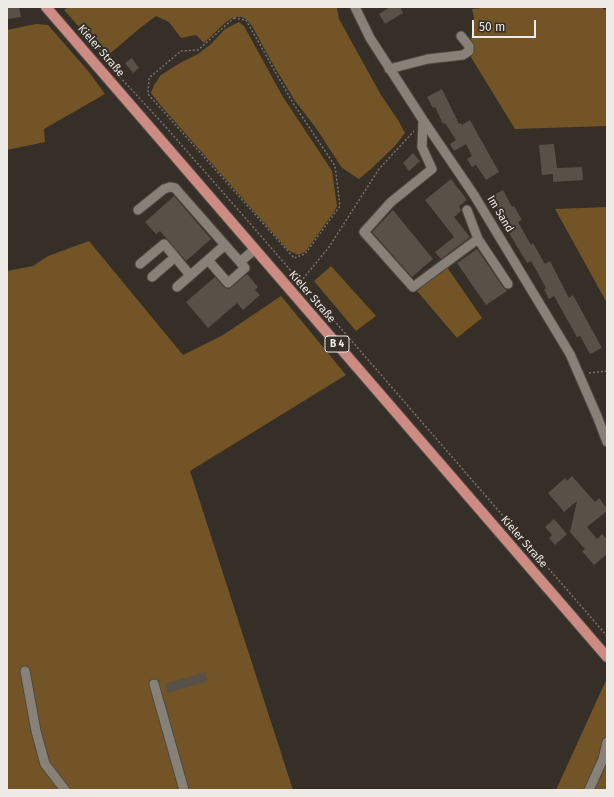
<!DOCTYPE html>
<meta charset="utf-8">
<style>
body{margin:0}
#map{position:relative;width:614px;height:797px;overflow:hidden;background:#352f27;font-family:"Fira Sans",sans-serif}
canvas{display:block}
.frame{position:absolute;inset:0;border:8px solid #eeeae5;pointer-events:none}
.scale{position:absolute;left:472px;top:20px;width:64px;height:18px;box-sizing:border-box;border:2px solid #eeeae5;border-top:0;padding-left:5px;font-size:12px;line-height:14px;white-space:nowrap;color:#eeeae5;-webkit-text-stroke:3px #352f27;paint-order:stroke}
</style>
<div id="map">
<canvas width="614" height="797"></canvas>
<div class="frame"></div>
<div class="scale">50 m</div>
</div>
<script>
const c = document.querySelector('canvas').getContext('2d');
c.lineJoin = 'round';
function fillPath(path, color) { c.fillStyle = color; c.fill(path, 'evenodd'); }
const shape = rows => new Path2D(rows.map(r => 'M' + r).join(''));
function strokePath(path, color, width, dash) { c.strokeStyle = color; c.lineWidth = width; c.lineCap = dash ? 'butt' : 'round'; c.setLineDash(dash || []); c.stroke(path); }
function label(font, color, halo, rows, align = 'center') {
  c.font = font + ' "Fira Sans",sans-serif'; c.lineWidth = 4; c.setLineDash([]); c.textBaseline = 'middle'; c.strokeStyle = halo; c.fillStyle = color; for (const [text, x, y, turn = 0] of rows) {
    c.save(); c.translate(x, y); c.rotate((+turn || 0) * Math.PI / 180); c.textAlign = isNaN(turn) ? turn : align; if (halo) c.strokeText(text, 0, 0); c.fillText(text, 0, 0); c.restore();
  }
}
const green = shape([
 [68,7,337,7,339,19,381,95,398,120,405,133,395,146,372,168,359,179,342,168,316,128,295,101,271,61,252,26,247,20,242,17,234,17,226,22,204,43,196,35,181,38,169,22,156,16,140,28,106,57,64,10],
 [491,7,603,7,603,9,607,10,607,126,515,129,469,54,474,17,472,9],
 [239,22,244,26,283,97,332,171,337,206,334,212,305,252,298,255,288,250,161,106,151,93,154,85,161,75,180,63,198,54,211,44,225,29],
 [36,24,48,25,89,72,105,94,44,129,45,142,7,150,7,30],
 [607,207,607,303,555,209],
 [89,241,183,355,223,335,281,296,346,375,190,471,293,790,7,790,7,271,33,266,48,256],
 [331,266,376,316,356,331,314,281],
 [447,267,482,318,457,338,417,291],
 [607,678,607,790,556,790]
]);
const building = shape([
 [7,7,19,7,21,17,7,19],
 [390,7,400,7,403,13,385,24,379,14],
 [132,58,139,68,133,73,125,63],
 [442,89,459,124,461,123,462,125,470,120,499,172,486,180,476,165,472,167,467,159,472,156,466,144,454,151,450,144,456,140,445,123,443,124,435,107,433,108,427,97],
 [554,144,557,168,582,167,583,180,553,182,553,174,542,175,539,145],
 [413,153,420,161,409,171,403,163],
 [451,179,467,200,459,206,461,211,454,217,470,237,441,259,435,252,454,237,425,200],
 [503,190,512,207,514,206,522,220,518,222,531,245,533,243,545,264,550,261,569,298,573,295,602,348,590,354,580,336,577,337,554,296,549,299,544,289,546,288,531,261,527,263,509,233,512,232,498,208,497,209,490,197],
 [174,196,211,239,186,261,160,231,156,234,145,222],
 [393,210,433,259,412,277,372,232],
 [477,249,503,287,507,291,486,305,457,263],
 [247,274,258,287,255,290,260,295,243,310,237,303,208,328,186,302,215,277,224,287,229,289],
 [572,476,595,502,599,498,607,509,607,511,587,527,597,539,602,534,607,539,607,554,594,565,582,551,585,549,570,532,577,501,564,512,548,493,565,478,567,481],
 [554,519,567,534,555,545,549,538,552,535,545,527],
 [205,672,208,681,167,693,165,684]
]);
const path = shape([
 [234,18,246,20,293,103,335,166,340,206,305,254,294,258,148,94,149,78,181,51,198,50,234,18],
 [109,65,164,125,241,213,607,636],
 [298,285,329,247,379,169,414,131],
 [589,373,607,371]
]);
const minor = shape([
 [355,7,370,38,423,120,474,195,570,354,597,416,607,442],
 [389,69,428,59,463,55,469,51,469,46,461,36],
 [423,120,422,147,432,169,391,202,364,232,413,287,478,239,508,284],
 [138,210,164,189,170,187,175,188,240,262,255,249],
 [467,210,478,239],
 [208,260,228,283,245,268,240,262],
 [140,264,164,244,190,275],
 [152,277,175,257],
 [177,287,225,245],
 [25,671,36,731,45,764,65,790],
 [154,684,184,790],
 [589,790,603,759,607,742]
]);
const major = shape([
 [46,7,607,657]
]);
const shields = [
 [337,344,24]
];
const shieldNames = [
 ["B 4",337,344]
];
const streetNames = [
 ["Kieler Straße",101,51,49],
 ["Im Sand",500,214,59],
 ["Kieler Straße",312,297,49],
 ["Kieler Straße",524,542,49]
];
fillPath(green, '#725426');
fillPath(building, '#585148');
strokePath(minor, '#4f4a43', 11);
strokePath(major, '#4f4a43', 12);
strokePath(path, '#78736c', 1.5, [2, 2]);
strokePath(minor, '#888178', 9);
strokePath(major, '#cc8b83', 10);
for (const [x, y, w] of shields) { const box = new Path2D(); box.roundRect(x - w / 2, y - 8, w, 16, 3); c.fillStyle = '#352f27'; c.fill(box); strokePath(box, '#eeeae5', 1); }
label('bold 10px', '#eeeae5', null, shieldNames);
label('11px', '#eeeae5', '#352f27', streetNames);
</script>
